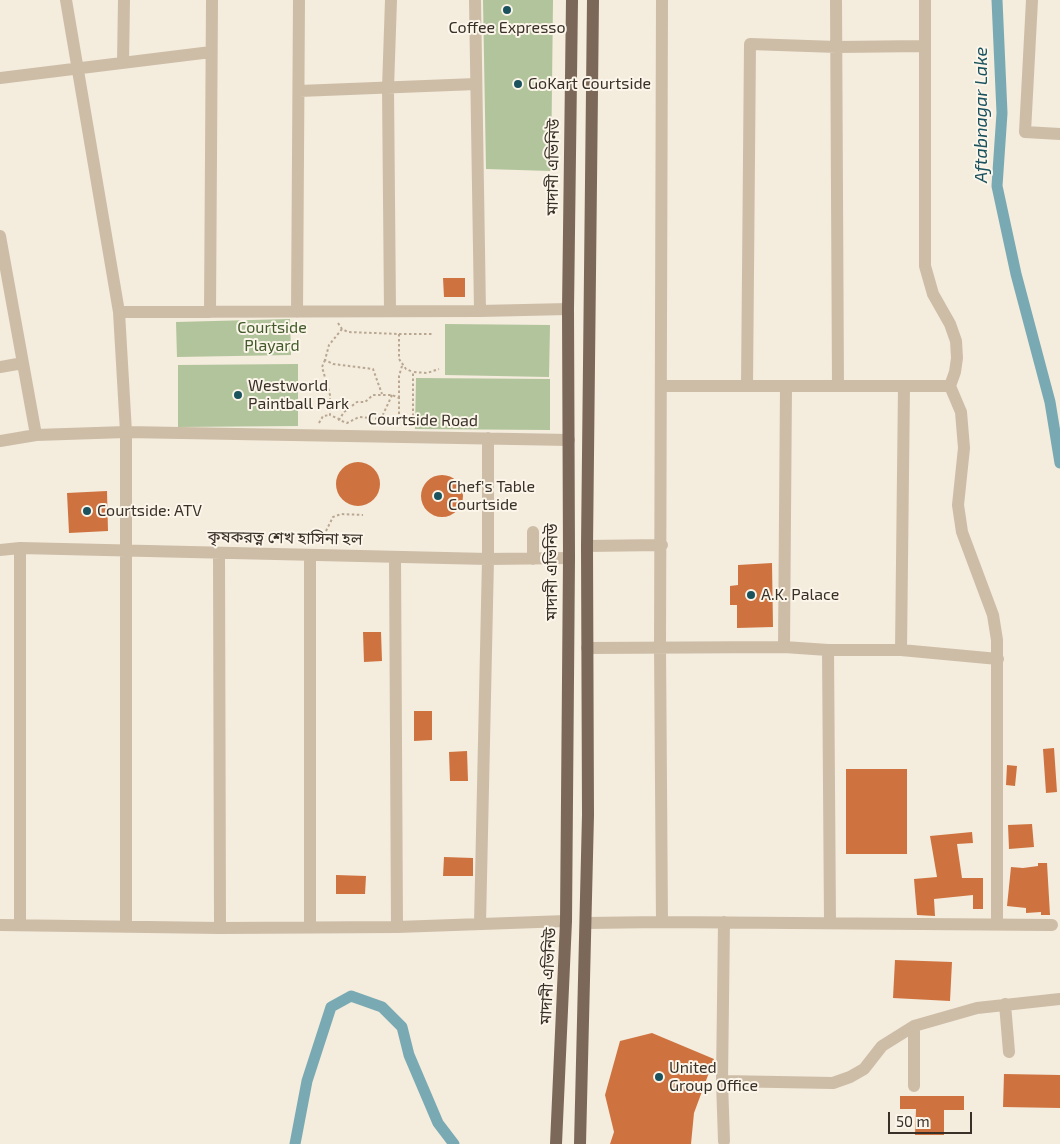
<!DOCTYPE html>
<meta charset="utf-8">
<style>
body{margin:0}
#map{position:relative;width:1060px;height:1144px;overflow:hidden;background:#f4ecdd;font-family:"Exo 2",sans-serif}
canvas{display:block}
.scale{position:absolute;left:888px;top:1112px;width:84px;height:22px;box-sizing:border-box;border:2px solid #393028;border-top:0;padding-left:6px;font-size:15px;line-height:18px;white-space:nowrap;color:#393028;-webkit-text-stroke:4px #fbf5ea;paint-order:stroke}
</style>
<div id="map">
<canvas width="1060" height="1144"></canvas>
<div class="scale">50 m</div>
</div>
<script>
const c = document.querySelector('canvas').getContext('2d');
c.lineJoin = 'round';
function fillPath(path, color) { c.fillStyle = color; c.fill(path, 'evenodd'); }
const shape = rows => new Path2D(rows.map(r => 'M' + r).join(''));
function strokePath(path, color, width, dash) { c.strokeStyle = color; c.lineWidth = width; c.lineCap = dash ? 'butt' : 'round'; c.setLineDash(dash || []); c.stroke(path); }
function label(font, color, halo, rows, align = 'center') {
  c.font = font + ' "Exo 2","Noto Sans Bengali",sans-serif'; c.lineWidth = 4; c.setLineDash([]); c.textBaseline = 'middle'; c.strokeStyle = halo; c.fillStyle = color; for (const [text, x, y, turn = 0] of rows) {
    c.save(); c.translate(x, y); c.rotate((+turn || 0) * Math.PI / 180); c.textAlign = isNaN(turn) ? turn : align; if (halo) c.strokeText(text, 0, 0); c.fillText(text, 0, 0); c.restore();
  }
}
const green = shape([
 [483,0,553,0,551,171,486,169],
 [290,319,291,355,177,357,176,322],
 [445,324,550,325,549,377,445,375],
 [298,364,298,426,178,427,178,365],
 [416,378,550,379,550,430,415,429]
]);
const canal = shape([
 [997,0,1002,113,997,186,1016,274,1050,402,1060,463],
 [295,1144,307,1081,331,1007,351,996,382,1007,402,1027,409,1055,438,1123,454,1144]
]);
const building = shape([
 [443,278,465,278,465,297,444,297],
 '336 484a22 22 0 1 1 44 0a22 22 0 1 1-44 0Z',
 '421 496a21 21 0 1 1 42 0a21 21 0 1 1-42 0Z',
 [107,491,108,531,69,533,67,493],
 [772,563,773,627,737,628,737,605,730,605,730,586,738,585,738,565],
 [363,632,381,632,382,661,364,662],
 [414,711,432,711,432,740,414,741],
 [1054,748,1057,792,1046,793,1043,749],
 [467,751,468,781,450,781,449,752],
 [1007,765,1017,766,1015,786,1006,785],
 [846,769,907,769,907,854,846,854],
 [1032,824,1034,847,1009,849,1008,825],
 [972,832,973,843,957,844,962,878,983,878,983,909,973,909,973,895,934,899,935,916,917,915,914,879,937,877,930,836],
 [444,857,473,858,473,876,443,876],
 [1038,863,1047,863,1050,915,1041,915,1041,912,1026,913,1026,908,1007,906,1011,867,1023,868,1038,866],
 [336,875,366,876,365,894,336,894],
 [895,960,952,962,950,1001,893,998],
 [652,1033,714,1059,694,1113,691,1144,610,1144,614,1132,605,1095,620,1041],
 [1004,1074,1060,1075,1060,1108,1003,1107],
 [900,1096,964,1096,964,1110,944,1110,944,1135,915,1135,916,1109,900,1109]
]);
const path = shape([
 [338,323,342,329,348,332,399,334,399,359,406,369,413,372],
 [342,329,329,345,325,360,333,364,373,369,382,394],
 [399,334,433,334],
 [325,360,322,367,330,395,330,415,339,419],
 [392,395,381,419,359,417,347,423,339,420,344,412,357,402,365,402,373,395,392,395,399,398,399,426],
 [399,398,399,376,402,366],
 [319,423,323,416,330,415],
 [413,426,413,372,427,373,439,369],
 [326,531,333,517,341,514,363,515]
]);
const minor = shape([
 [66,0,119,312,480,311,568,309],
 [475,0,480,311],
 [662,0,660,646,662,922,1052,925],
 [836,0,838,386],
 [925,0,925,266,933,294,950,324,956,341,957,358,955,372,950,386,961,412,964,448,958,505,962,532,993,615,997,640,997,923],
 [1032,0,1025,132,1060,134],
 [123,63,124,0],
 [0,78,211,52],
 [299,91,476,84],
 [0,236,36,435],
 [390,311,388,88,391,0],
 [119,312,126,432,126,926],
 [210,312,212,0],
 [297,312,299,0],
 [0,367,23,363],
 [662,386,950,386],
 [747,386,750,44,837,47,924,46],
 [0,441,36,435,126,432,569,440],
 [533,532,533,559],
 [587,546,662,545],
 [20,548,20,924],
 [0,550,20,548,488,559,569,558],
 [219,553,220,928],
 [395,557,397,927],
 [784,647,786,386],
 [587,648,784,647,828,650,901,650,998,659],
 [828,650,830,922],
 [901,650,904,386],
 [586,923,662,922],
 [480,924,488,559,488,438],
 [0,925,220,928,397,927,566,921],
 [310,927,310,555],
 [1005,1004,1009,1052],
 [914,1026,914,1086],
 [722,1081,833,1083,850,1077,864,1069,882,1046,914,1026,977,1008,1060,999],
 [724,1141,722,1081,724,922]
]);
const major = shape([
 [556,1144,566,921,569,558,568,309,572,0],
 [580,1144,588,815,587,546,593,0]
]);
const markers = [
 [507,10,5,"#1a525e"],
 [518,84,5,"#1a525e"],
 [238,395,5,"#1a525e"],
 [438,496,5,"#1a525e"],
 [87,511,5,"#1a525e"],
 [751,595,5,"#1a525e"],
 [659,1077,5,"#1a525e"]
];
const poiNames = [
 ["Coffee Expresso",507,28,"center"],
 ["GoKart Courtside",528,84],
 ["Westworld",248,386],
 ["Paintball Park",248,404],
 ["Chef's Table",448,487],
 ["Courtside",448,505],
 ["Courtside: ATV",97,511],
 ["A.K. Palace",761,595],
 ["United",669,1068],
 ["Group Office",669,1086]
];
const streetNames = [
 ["মাদানী এভিনিউ",553,167,-89],
 ["Courtside Road",423,420,1],
 ["কৃষকরত্ন শেখ হাসিনা হল",285,538,1],
 ["মাদানী এভিনিউ",552,572,-90],
 ["মাদানী এভিনিউ",548,976,-87]
];
const parkNames = [
 ["Courtside",272,328],
 ["Playard",272,346]
];
const waterNames = [
 ["Aftabnagar Lake",981,115,-90]
];
fillPath(green, '#b2c49b');
strokePath(canal, '#79aab3', 11);
fillPath(building, '#ce7340');
strokePath(path, '#b9a791', 2, [2.5, 2.5]);
strokePath(minor, '#cdbda7', 12);
strokePath(major, '#7c6858', 12);
for (const [x, y, r, color] of markers) { const dot = new Path2D(); dot.arc(x, y, r, 0, 2 * Math.PI); c.fillStyle = color; c.fill(dot); strokePath(dot, '#fbf5ea', 2); }
label('16px', '#393028', '#fbf5ea', poiNames, 'left');
label('16px', '#393028', '#fbf5ea', streetNames);
label('16px', '#435a2a', '#fbf5ea', parkNames);
label('italic 18px', '#1a525e', '#fbf5ea', waterNames);
</script>
